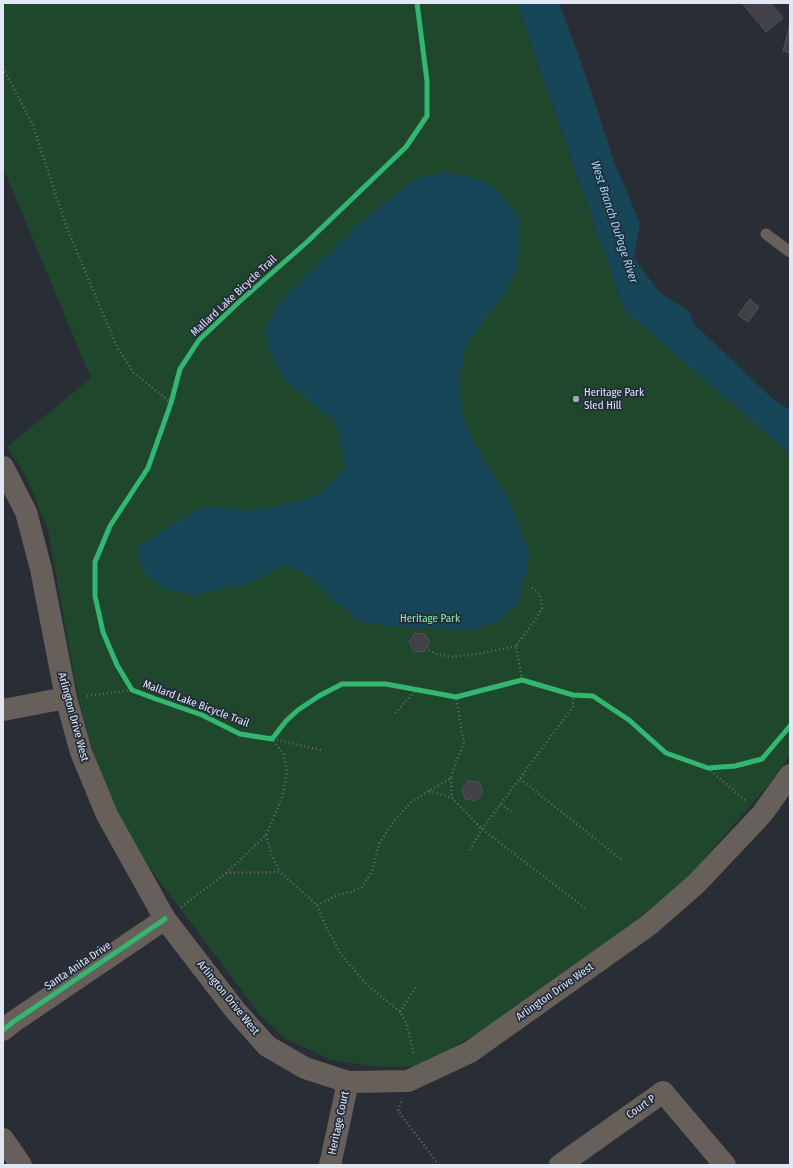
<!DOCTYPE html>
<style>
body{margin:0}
#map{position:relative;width:793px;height:1168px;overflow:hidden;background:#292d36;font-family:"Fira Sans Condensed",sans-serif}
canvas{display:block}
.frame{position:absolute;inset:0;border:4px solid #e2e8f3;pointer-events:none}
</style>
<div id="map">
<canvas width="793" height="1168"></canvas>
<div class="frame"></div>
</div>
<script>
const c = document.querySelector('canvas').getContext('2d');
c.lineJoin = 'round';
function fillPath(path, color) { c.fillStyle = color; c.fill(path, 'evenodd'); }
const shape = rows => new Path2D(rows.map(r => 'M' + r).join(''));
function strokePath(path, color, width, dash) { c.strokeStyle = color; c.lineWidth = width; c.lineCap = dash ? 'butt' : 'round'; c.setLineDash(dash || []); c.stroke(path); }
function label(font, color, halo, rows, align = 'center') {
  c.font = font + ' "Fira Sans Condensed",sans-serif'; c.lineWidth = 3.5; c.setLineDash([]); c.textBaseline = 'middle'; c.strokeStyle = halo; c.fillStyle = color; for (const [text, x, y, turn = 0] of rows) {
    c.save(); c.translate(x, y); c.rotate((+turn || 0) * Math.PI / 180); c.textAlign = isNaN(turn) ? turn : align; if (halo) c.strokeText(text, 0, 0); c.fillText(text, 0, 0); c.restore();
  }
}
const green = shape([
 [3,3,517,3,624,310,790,454,790,755,770,783,682,884,603,948,488,1027,431,1060,413,1066,377,1067,331,1060,284,1038,259,1014,137,851,108,794,88,735,78,697,48,530,25,474,7,447,91,378,3,168]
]);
const water = shape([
 [517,3,559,3,586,76,615,164,640,223,634,258,660,293,689,311,694,324,772,398,790,410,790,454,624,310],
 [444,172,483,180,500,193,519,216,520,241,516,269,506,292,469,340,463,357,459,388,464,420,479,453,508,497,530,554,519,602,510,609,504,618,498,622,470,630,388,626,361,622,335,601,310,576,284,565,251,583,194,595,163,589,142,570,138,547,168,527,203,507,253,510,263,509,304,499,322,492,345,468,339,434,334,421,286,381,269,353,266,328,275,307,369,214,414,180]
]);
const building = shape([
 [742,3,771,3,783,18,766,32,742,3],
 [790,24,790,53,783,51,790,24],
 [750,299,759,307,748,322,738,315,750,299],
 [415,633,425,634,430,643,424,652,414,651,409,642,415,633],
 [468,781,479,782,483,792,476,801,465,799,462,789,468,781]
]);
const path = shape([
 [3,68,32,123,67,228,117,347,134,373,171,403],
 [429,650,437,654,451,657,478,654,516,646],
 [522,680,516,646,536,619,542,608,541,598,537,591,529,586],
 [87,696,132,690],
 [395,713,416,690],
 [273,739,321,750],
 [708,768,746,801],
 [451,778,452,798],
 [520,779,622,860],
 [429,791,452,798,482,829,585,908],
 [501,804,513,813],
 [266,835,272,856,280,872],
 [470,850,482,829,573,707,573,695],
 [226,873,280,872,317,905,325,925,340,953,365,983,400,1012,406,1022,414,1055],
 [317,905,338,895,351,892,362,887,373,869,379,844,394,821,412,801,451,778,456,761,464,744,456,697],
 [181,907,226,873,266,835,282,798,287,771,283,753,272,739],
 [400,1012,417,985],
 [401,1102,398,1111,439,1165]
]);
const service = shape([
 [766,234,790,252]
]);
const minor = shape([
 [3,467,26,512,41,569,66,698,81,752,107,815,165,919,235,1010,267,1046,305,1068,348,1082,408,1081,470,1052,649,925,696,884,762,814,790,775],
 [3,710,66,698],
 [3,1030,13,1022,165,919],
 [3,1139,21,1165],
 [330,1165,348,1082],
 [560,1165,663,1092,725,1165]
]);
const cycleway = shape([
 [417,3,427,81,427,116,406,147,307,242,239,302,199,340,180,369,171,403,148,468,110,526,95,562,95,596,103,632,117,665,132,690,156,699,202,715,240,734,272,739,286,721,298,710,319,696,342,684,386,684,456,697,522,680,573,695,593,696,629,720,666,753,708,768,735,766,762,759,790,726],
 [3,1030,13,1022,165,919]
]);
const markers = [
 [576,399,4,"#a1a7b1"]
];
const streetNames = [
 ["Mallard Lake Bicycle Trail",234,296,-43],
 ["Mallard Lake Bicycle Trail",196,704,21],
 ["Arlington Drive West",73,717,75],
 ["Santa Anita Drive",78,966,-34],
 ["Arlington Drive West",555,992,-35],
 ["Arlington Drive West",228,998,51],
 ["Court P",641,1107,-35],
 ["Heritage Court",339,1123,-78]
];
const poiNames = [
 ["Heritage Park",584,393],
 ["Sled Hill",584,406]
];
const parkNames = [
 ["Heritage Park",430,619]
];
const waterNames = [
 ["West Branch DuPage River",614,222,72]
];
fillPath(green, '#1f472c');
fillPath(water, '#164658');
fillPath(building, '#434148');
strokePath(building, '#525056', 1);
strokePath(path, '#6c6a69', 2.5, [1, 3]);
strokePath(service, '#665f5a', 11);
strokePath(minor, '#665f5a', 22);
strokePath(cycleway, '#33b770', 5);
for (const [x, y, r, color] of markers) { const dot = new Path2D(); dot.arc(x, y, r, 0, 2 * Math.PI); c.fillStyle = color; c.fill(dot); strokePath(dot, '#232c3c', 1.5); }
label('11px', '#e2e8f3', '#232c3c', streetNames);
label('11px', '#e2e8f3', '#232c3c', poiNames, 'left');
label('11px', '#91eda5', '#232c3c', parkNames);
label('italic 12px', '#92d7f4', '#232c3c', waterNames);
</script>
